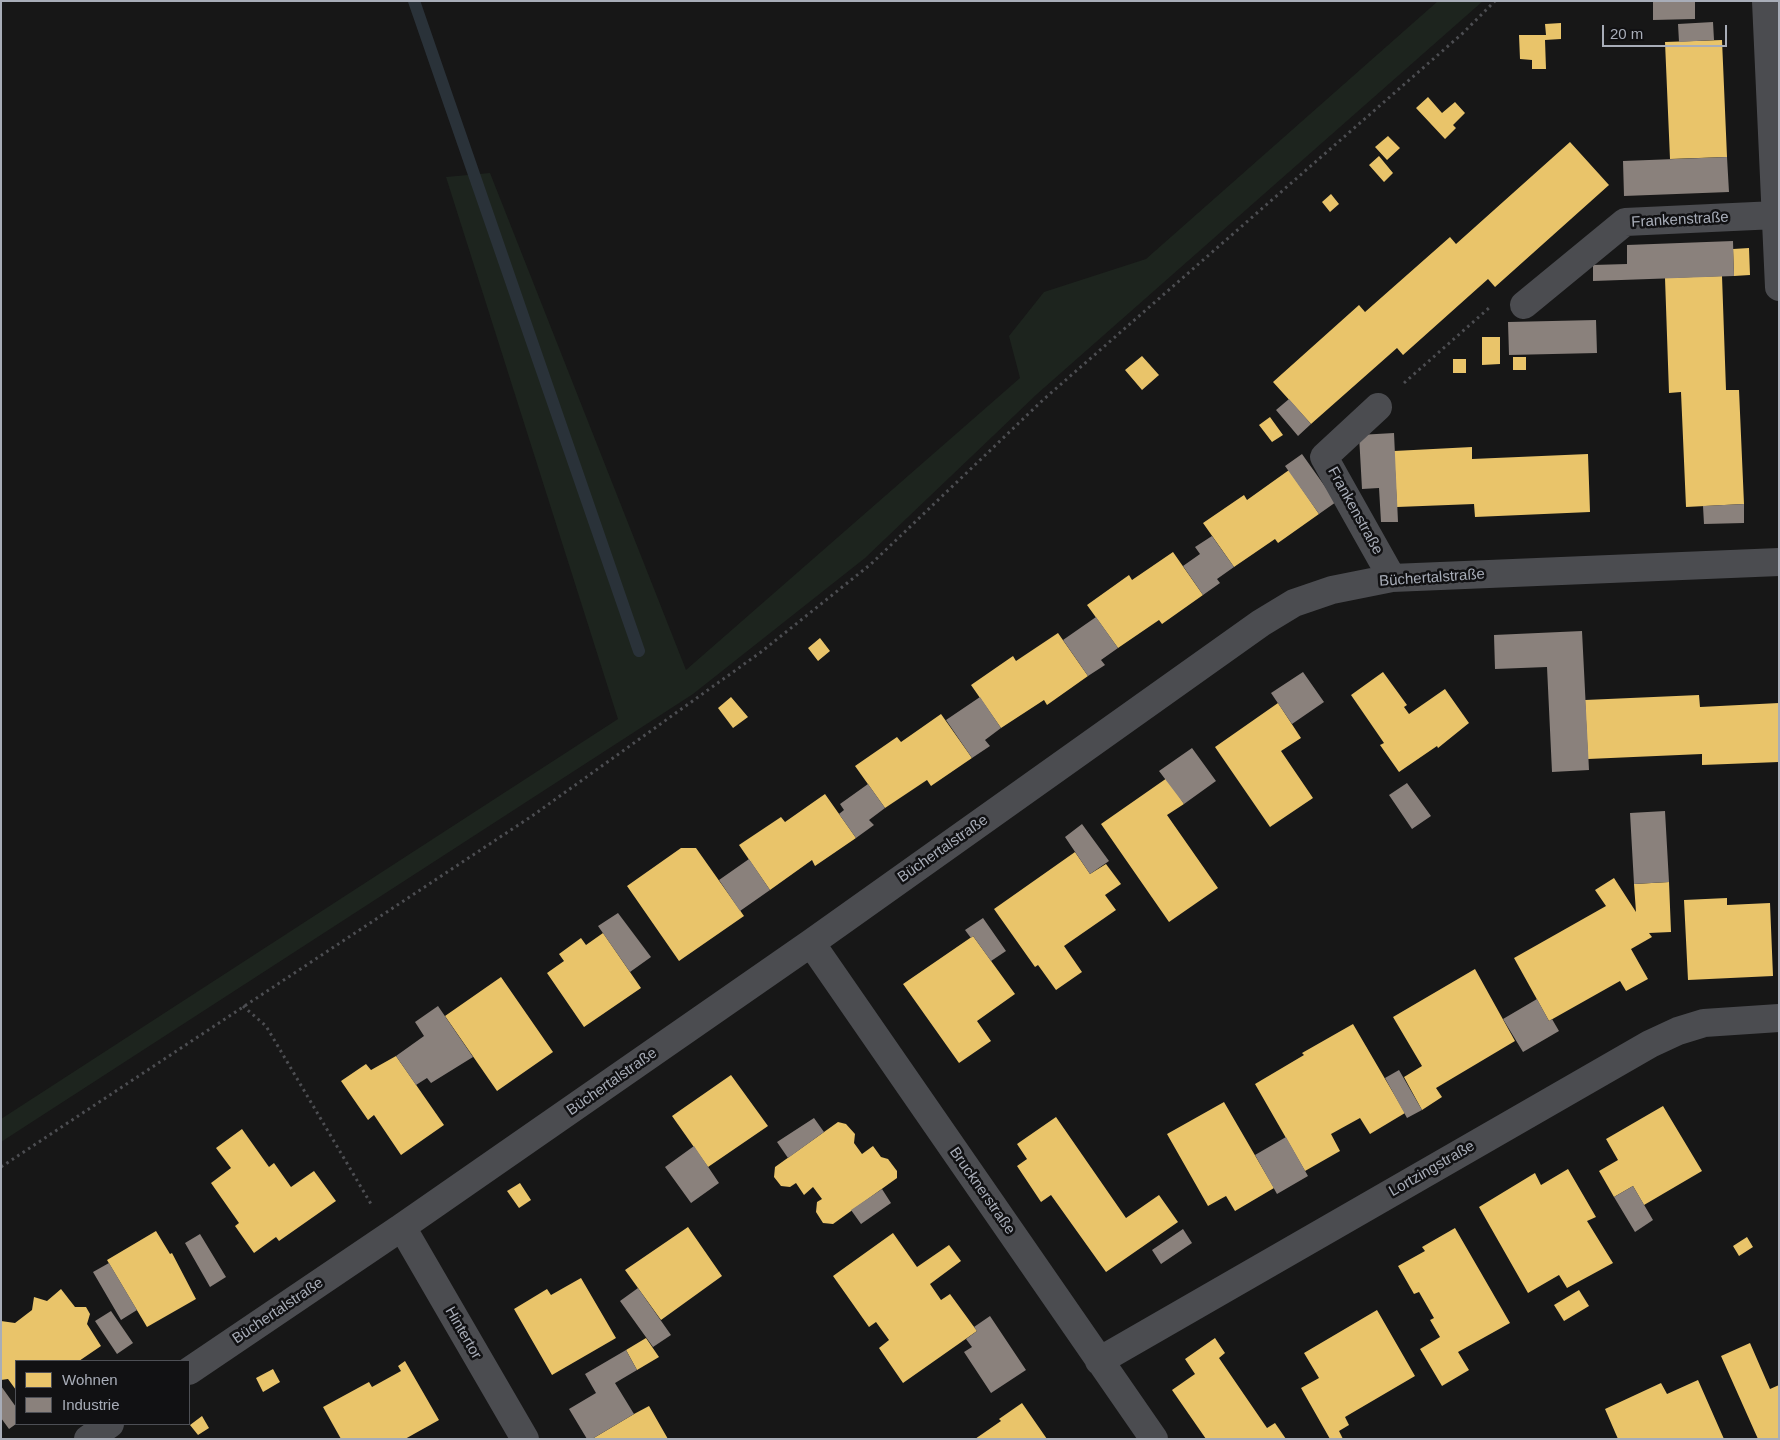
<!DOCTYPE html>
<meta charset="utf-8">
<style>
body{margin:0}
#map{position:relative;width:1780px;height:1440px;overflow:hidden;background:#171717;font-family:Arial,sans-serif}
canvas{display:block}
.frame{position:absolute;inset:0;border:2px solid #a8adb8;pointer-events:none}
.legend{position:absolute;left:15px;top:1360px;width:175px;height:65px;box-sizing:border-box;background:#111113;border:1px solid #4d4f55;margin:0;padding:6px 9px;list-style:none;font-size:15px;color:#a8adb8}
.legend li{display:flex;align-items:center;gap:10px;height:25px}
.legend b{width:25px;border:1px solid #4d4f55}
.scale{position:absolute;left:1602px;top:25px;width:125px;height:22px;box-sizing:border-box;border:2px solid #a8adb8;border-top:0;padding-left:6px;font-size:15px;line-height:18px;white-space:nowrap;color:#a8adb8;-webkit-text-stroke:4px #111113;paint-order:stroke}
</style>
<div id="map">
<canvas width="1780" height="1440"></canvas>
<div class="frame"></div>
<ul class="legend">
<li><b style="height:14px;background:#e9c46a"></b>Wohnen</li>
<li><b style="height:14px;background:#8a817c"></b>Industrie</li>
</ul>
<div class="scale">20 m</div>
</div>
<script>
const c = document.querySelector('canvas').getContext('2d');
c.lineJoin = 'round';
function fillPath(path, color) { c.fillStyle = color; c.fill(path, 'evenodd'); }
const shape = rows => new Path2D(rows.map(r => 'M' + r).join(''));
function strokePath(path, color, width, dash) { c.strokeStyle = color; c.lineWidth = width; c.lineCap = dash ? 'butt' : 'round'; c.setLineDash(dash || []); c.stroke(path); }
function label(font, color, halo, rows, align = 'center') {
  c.font = font + ' Arial,sans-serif'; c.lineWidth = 5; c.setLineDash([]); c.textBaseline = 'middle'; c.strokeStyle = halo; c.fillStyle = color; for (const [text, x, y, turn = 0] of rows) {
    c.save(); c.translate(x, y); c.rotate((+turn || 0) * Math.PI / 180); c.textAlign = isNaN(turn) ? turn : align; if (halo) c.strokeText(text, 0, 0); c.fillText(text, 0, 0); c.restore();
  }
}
const green = shape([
 [1438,1,1483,1,1037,394,865,558,693,694,1,1142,1,1119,618,719,446,177,490,173,686,670,1020,378,1009,336,1044,292,1146,259]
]);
const homes = shape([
 [1561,23,1561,39,1545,40,1546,69,1532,69,1532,60,1520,59,1519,35,1546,35,1545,24],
 [1722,40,1727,157,1670,159,1665,42],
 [1428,97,1442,113,1455,102,1465,113,1453,125,1456,128,1445,139,1416,108],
 [1388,136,1400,148,1387,160,1375,147],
 [1570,142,1609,185,1495,287,1488,279,1403,355,1397,348,1311,424,1273,382,1359,305,1365,312,1450,237,1456,244],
 [1379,156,1393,173,1384,182,1369,165],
 [1331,194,1339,204,1330,212,1322,202],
 [1749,248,1750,275,1734,276,1733,249],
 [1722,276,1726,390,1739,390,1744,504,1686,507,1681,392,1669,393,1665,278],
 [1482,337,1500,337,1500,364,1482,365],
 [1142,356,1159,375,1142,390,1125,370],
 [1513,357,1526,357,1526,370,1513,370],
 [1453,359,1466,359,1466,373,1453,373],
 [1270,417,1283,435,1272,442,1259,425],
 [1472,447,1472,459,1588,454,1590,512,1475,517,1474,504,1397,507,1394,451],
 [1289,470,1319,514,1278,543,1275,539,1234,567,1203,523,1244,495,1247,500],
 [1173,552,1203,595,1162,624,1159,620,1118,648,1087,605,1129,575,1132,580],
 [1058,633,1088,676,1047,705,1044,700,1001,728,971,685,1013,656,1016,661],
 [820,638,830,651,818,661,808,648],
 [1383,672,1407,705,1404,707,1409,714,1445,689,1469,723,1438,748,1437,746,1399,772,1380,745,1384,743,1351,695],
 [1699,695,1700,707,1779,703,1779,762,1702,765,1702,754,1588,759,1585,700],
 [731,697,748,717,733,728,718,708],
 [1278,703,1301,738,1281,751,1313,798,1270,827,1215,747],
 [941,714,972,758,931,786,927,780,885,808,855,766,897,737,901,742],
 [1167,778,1184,804,1167,815,1218,888,1169,922,1101,824],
 [825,794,856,838,815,866,812,860,770,890,739,845,781,817,785,822],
 [681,848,696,848,744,916,679,961,627,886],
 [1075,852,1090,874,1106,864,1121,884,1105,895,1116,910,1064,946,1082,972,1056,990,1038,965,1035,967,994,909],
 [1614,878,1636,912,1634,884,1669,882,1671,932,1649,933,1652,937,1631,949,1648,979,1626,991,1620,981,1549,1021,1514,958,1606,906,1595,890],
 [1727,898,1727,905,1770,903,1773,976,1688,980,1684,900],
 [603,933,641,988,584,1027,547,973,564,961,559,954,581,938,586,945],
 [973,936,1015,994,977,1021,991,1041,959,1063,903,984],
 [1475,969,1515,1041,1436,1088,1442,1097,1422,1110,1404,1077,1422,1066,1393,1017],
 [501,977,553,1052,497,1091,445,1016],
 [1353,1024,1405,1113,1370,1134,1360,1118,1331,1134,1340,1151,1305,1171,1255,1084,1304,1055,1302,1053],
 [396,1056,444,1125,401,1155,374,1115,368,1120,341,1081,366,1064,371,1070],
 [731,1075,768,1126,708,1167,672,1116],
 [1224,1102,1274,1188,1235,1211,1226,1196,1208,1206,1167,1134],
 [1663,1106,1702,1171,1644,1205,1633,1186,1614,1197,1599,1171,1618,1160,1606,1139],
 [1056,1117,1126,1218,1159,1195,1178,1222,1106,1272,1051,1195,1041,1202,1017,1166,1027,1159,1017,1144],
 [838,1122,846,1124,855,1134,854,1143,862,1154,873,1146,881,1157,888,1159,897,1171,897,1178,833,1224,823,1223,816,1212,817,1202,822,1199,813,1187,804,1195,796,1183,790,1187,781,1186,774,1177,775,1167],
 [242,1129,269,1167,274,1163,291,1187,314,1171,336,1201,279,1241,276,1237,254,1253,235,1226,239,1223,211,1183,231,1168,216,1148],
 [1568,1169,1596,1217,1587,1221,1613,1263,1567,1288,1559,1275,1528,1293,1479,1207,1535,1173,1541,1185],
 [520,1183,531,1200,519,1208,507,1191],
 [688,1227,722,1276,661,1320,625,1270],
 [1455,1228,1510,1323,1458,1352,1469,1370,1442,1386,1420,1349,1440,1337,1430,1320,1434,1318,1419,1292,1414,1294,1398,1266,1425,1251,1422,1247],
 [156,1231,170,1254,172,1253,196,1299,147,1327,107,1260],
 [893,1233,917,1267,949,1245,961,1261,930,1284,941,1300,950,1294,977,1331,903,1383,879,1348,889,1340,876,1322,869,1327,833,1276],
 [1747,1237,1753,1247,1739,1256,1733,1246],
 [581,1278,616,1338,552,1375,514,1309,547,1289,551,1295],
 [61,1289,75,1307,86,1307,90,1314,87,1324,101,1346,79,1361,16,1361,16,1390,8,1379,1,1380,1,1321,15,1323,32,1310,34,1297,47,1301],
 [1579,1290,1589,1306,1564,1321,1554,1305],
 [1377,1310,1415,1376,1345,1417,1349,1425,1339,1431,1343,1439,1330,1439,1301,1388,1319,1378,1304,1353],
 [646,1338,659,1357,637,1370,626,1350],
 [1215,1338,1225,1353,1219,1358,1267,1428,1275,1423,1286,1439,1206,1439,1172,1390,1195,1374,1185,1359],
 [1750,1343,1770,1389,1779,1385,1779,1439,1758,1439,1721,1356],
 [405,1361,439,1420,405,1439,341,1439,323,1407,369,1382,372,1387,401,1371,398,1366],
 [273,1369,280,1382,263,1392,256,1378],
 [1698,1380,1724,1439,1618,1439,1605,1409,1661,1383,1667,1394],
 [1022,1403,1047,1439,975,1439,1001,1421,999,1419],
 [649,1406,668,1439,592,1439,634,1414],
 [202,1416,209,1428,198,1435,190,1425]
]);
const industry = shape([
 [1653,1,1695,1,1695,19,1653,20],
 [1713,22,1714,40,1679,42,1678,24],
 [1727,157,1729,192,1624,196,1623,161],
 [1733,241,1734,276,1593,281,1593,265,1627,264,1627,245],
 [1596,320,1597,353,1509,355,1508,322],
 [1289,399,1311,424,1298,436,1276,410],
 [1394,433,1398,522,1381,522,1379,488,1362,489,1359,435],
 [1302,454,1336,502,1319,514,1285,466],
 [1744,504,1744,523,1704,524,1703,506],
 [1212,536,1234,567,1217,579,1220,583,1203,595,1183,566,1200,554,1195,547],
 [1096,617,1118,648,1101,660,1105,665,1088,676,1063,640],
 [1582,631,1589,770,1552,772,1547,667,1495,669,1494,635],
 [1303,672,1324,702,1292,724,1271,693],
 [980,697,1001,728,985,740,990,746,972,758,946,720],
 [1192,748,1216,781,1184,804,1159,771],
 [1407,783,1431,816,1412,829,1389,795],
 [868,784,885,808,869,820,874,825,856,838,839,814,844,810,840,804],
 [1665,811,1669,882,1634,884,1630,813],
 [1082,824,1109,861,1090,874,1065,837],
 [749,859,770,890,740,911,719,880],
 [618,913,651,957,630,972,598,926],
 [983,918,1006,951,991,961,973,936,971,938,965,930],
 [1537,999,1549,1021,1552,1019,1559,1031,1523,1052,1503,1019],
 [438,1006,473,1057,431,1083,427,1078,416,1085,396,1056,424,1036,415,1022],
 [1399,1070,1422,1110,1407,1118,1385,1078],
 [814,1118,824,1132,788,1158,777,1142],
 [1286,1137,1308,1176,1277,1194,1255,1155],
 [694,1146,719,1183,691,1203,665,1167],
 [1633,1186,1653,1220,1635,1232,1614,1197],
 [882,1189,891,1203,861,1224,851,1210],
 [1183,1229,1192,1243,1161,1264,1152,1250],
 [200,1234,226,1277,210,1287,185,1243],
 [109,1263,137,1310,121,1320,93,1272],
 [638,1288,671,1335,653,1347,620,1301],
 [111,1311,133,1343,117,1354,95,1321],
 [990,1316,1026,1370,991,1393,964,1352,972,1347,966,1339,977,1331,974,1327],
 [626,1350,637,1370,615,1383,634,1414,592,1439,587,1439,569,1409,596,1393,585,1374],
 [1,1386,16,1407,16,1424,9,1429,1,1418]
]);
const stream = shape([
 [414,1,639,651]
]);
const path = shape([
 [1404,383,1489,308],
 [243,1006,266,1026,371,1204],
 [1,1167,532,816,761,652,871,564,1044,399,1463,33,1495,1]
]);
const minor = shape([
 [1766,1,1779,287],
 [1524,305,1625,222,1776,215],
 [1378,407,1324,457,1392,578],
 [811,943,1154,1439],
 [402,1227,525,1439],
 [1099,1361,1650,1044,1678,1031,1704,1023,1779,1018],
 [189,1371,402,1227,811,943,1261,623,1294,603,1332,590,1392,578,1779,562],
 [88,1439,110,1424]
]);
const streetNames = [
 ["Frankenstraße",1680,220,-3],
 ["Frankenstraße",1355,511,61],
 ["Büchertalstraße",1432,578,-4],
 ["Büchertalstraße",943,849,-35],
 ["Büchertalstraße",612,1082,-35],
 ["Lortzingstraße",1432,1169,-30],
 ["Brucknerstraße",982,1191,55],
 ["Büchertalstraße",278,1311,-34],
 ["Hintertor",463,1333,60]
];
fillPath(green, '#1d241e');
fillPath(homes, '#e9c46a');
fillPath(industry, '#8a817c');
strokePath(stream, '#2a3239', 12);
strokePath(path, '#4d4e52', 3, [2.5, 4]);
strokePath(minor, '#4b4c50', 28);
label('15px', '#a8adb8', '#111113', streetNames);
</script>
